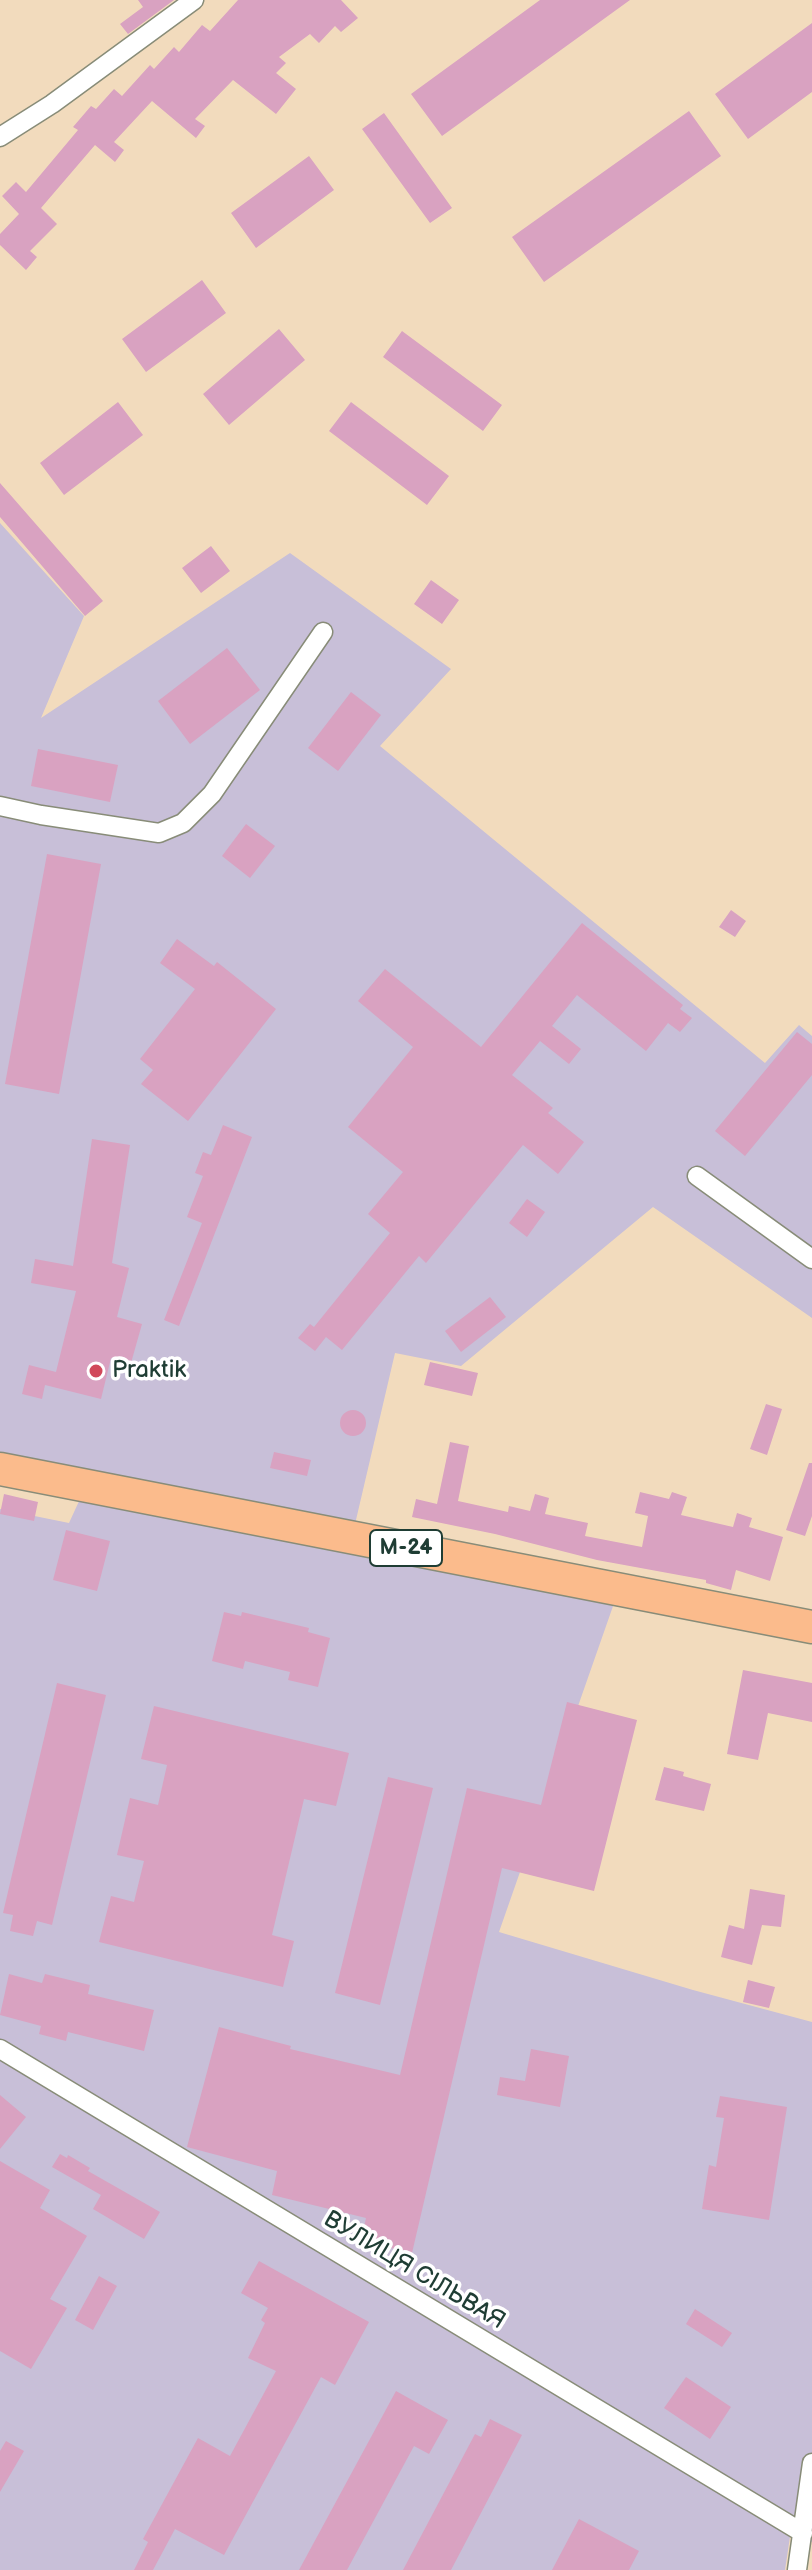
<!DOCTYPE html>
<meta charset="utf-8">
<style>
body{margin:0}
canvas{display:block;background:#f2dbbd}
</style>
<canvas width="812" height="2570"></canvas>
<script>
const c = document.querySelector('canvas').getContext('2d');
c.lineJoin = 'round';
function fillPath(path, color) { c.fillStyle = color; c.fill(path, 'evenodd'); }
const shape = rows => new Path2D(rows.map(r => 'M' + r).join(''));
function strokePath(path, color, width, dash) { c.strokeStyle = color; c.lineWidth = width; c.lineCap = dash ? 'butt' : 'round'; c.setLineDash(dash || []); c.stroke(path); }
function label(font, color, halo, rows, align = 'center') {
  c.font = font + ' "Balsamiq Sans",sans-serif'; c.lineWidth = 7; c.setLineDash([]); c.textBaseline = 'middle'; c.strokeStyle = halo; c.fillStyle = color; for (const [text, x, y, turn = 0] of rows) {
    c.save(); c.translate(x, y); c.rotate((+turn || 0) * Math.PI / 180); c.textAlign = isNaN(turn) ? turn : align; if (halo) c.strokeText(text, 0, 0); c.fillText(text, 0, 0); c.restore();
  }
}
const industrial = shape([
 [0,523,84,616,41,718,290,553,451,669,380,746,765,1063,799,1025,812,1036,812,1318,653,1207,461,1366,395,1353,352,1537,619,1589,499,1932,693,1990,812,2022,812,2542,791,2530,785,2570,0,2570,0,1509,69,1523,86,1486,0,1469]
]);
const building = shape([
 [138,0,174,0,128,34,120,24,143,7],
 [238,0,341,0,358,18,341,32,335,26,319,43,310,34,279,57,286,63,276,73,296,89,276,114,233,80,195,119,205,126,196,138,152,101,114,142,124,150,115,162,95,145,41,208,57,224,30,251,37,257,26,270,0,245,0,234,19,214,2,196,16,182,26,192,78,130,73,127,91,106,96,109,114,89,122,96,150,65,154,69,174,47,179,52,202,25,210,31],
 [540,0,630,0,442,136,411,94],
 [812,23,812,92,748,139,715,94],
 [689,111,721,156,544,282,512,237],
 [384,113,452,208,430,223,362,129],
 [309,156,334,190,256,248,231,213],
 [202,280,226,313,146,372,122,339],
 [279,329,305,360,229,425,203,394],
 [402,331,502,405,483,431,383,357],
 [118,402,143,435,64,495,40,463],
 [351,402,449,476,427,505,329,431],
 [0,483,103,601,85,616,0,517],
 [211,546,230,571,201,593,182,568],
 [431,580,459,600,442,624,414,604],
 [227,648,260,690,190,744,158,701],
 [351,692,381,715,338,771,308,748],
 [38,749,118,765,110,802,31,786],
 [246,824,275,846,250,878,222,856],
 [47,854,101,864,59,1094,5,1084],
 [731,910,746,921,735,937,719,927],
 [582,923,683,1005,680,1009,692,1018,680,1032,668,1023,646,1051,577,995,552,1026,581,1049,569,1064,540,1041,512,1075,553,1108,548,1113,584,1142,558,1174,523,1145,426,1263,419,1256,342,1350,326,1337,315,1351,298,1338,310,1324,314,1327,390,1233,368,1214,403,1172,348,1127,413,1047,358,1001,385,969,481,1047],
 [177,939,214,966,217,962,276,1009,188,1121,141,1084,153,1070,140,1059,195,989,160,963],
 [797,1032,812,1044,812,1075,745,1156,715,1131],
 [223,1125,252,1137,179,1326,164,1320,202,1223,187,1217,203,1176,195,1173,203,1152,211,1155],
 [92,1139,130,1145,112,1263,129,1268,117,1317,142,1324,131,1363,111,1358,101,1399,45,1385,42,1399,22,1394,29,1365,56,1372,76,1291,31,1283,35,1259,73,1266],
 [527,1199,545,1212,527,1237,509,1223],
 [490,1297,506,1317,461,1352,445,1331],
 [430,1362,478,1373,472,1396,424,1385],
 [766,1404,782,1409,767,1455,750,1449],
 '340 1423a13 13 0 1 1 26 0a13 13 0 1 1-26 0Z',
 [450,1442,469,1446,458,1501,508,1512,509,1506,530,1511,535,1494,549,1498,545,1514,588,1523,585,1536,642,1547,648,1516,635,1513,640,1492,669,1499,672,1492,687,1497,681,1515,733,1527,737,1513,752,1518,749,1527,783,1537,770,1581,736,1570,731,1590,706,1583,706,1580,597,1560,495,1534,412,1517,416,1499,437,1504],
 [274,1452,311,1460,307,1476,270,1468],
 [809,1463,812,1463,812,1516,805,1536,786,1530],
 [4,1494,38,1502,34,1521,0,1514],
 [66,1530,110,1541,97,1591,53,1580],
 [224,1612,241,1616,242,1612,309,1628,308,1632,330,1638,318,1687,288,1680,290,1672,245,1661,243,1669,212,1661],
 [743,1670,812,1683,812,1722,768,1713,758,1760,727,1754],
 [57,1683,106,1695,52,1925,37,1921,33,1936,10,1931,13,1915,3,1913],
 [567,1702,637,1720,594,1891,502,1868,412,2253,361,2241,366,2218,272,2195,277,2171,187,2147,219,2027,291,2046,290,2049,400,2075,467,1788,541,1805],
 [154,1706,349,1753,336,1806,304,1799,272,1935,294,1941,283,1987,99,1942,111,1896,134,1902,144,1861,117,1855,130,1798,158,1805,167,1765,141,1759],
 [664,1767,684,1772,683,1776,711,1784,704,1811,655,1800],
 [388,1777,433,1788,380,2005,335,1993],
 [750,1889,785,1895,781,1927,762,1925,752,1965,721,1957,729,1925,744,1929],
 [9,1974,42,1983,45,1974,90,1985,88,1994,154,2010,144,2051,68,2032,66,2041,39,2034,41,2026,0,2015],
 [748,1980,775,1987,769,2008,743,2002],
 [531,2049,569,2056,560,2107,497,2095,500,2077,525,2081],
 [0,2095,26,2117,0,2149],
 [720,2096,787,2107,769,2220,702,2209,709,2165,716,2167,724,2118,716,2117],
 [60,2154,67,2158,68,2155,90,2168,88,2171,160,2212,144,2239,93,2209,101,2195,52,2167],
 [0,2161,50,2190,40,2208,87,2236,50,2299,67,2308,31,2369,0,2351],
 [259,2261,369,2322,335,2385,321,2377,224,2555,175,2529,153,2570,134,2570,148,2542,143,2539,198,2438,230,2456,276,2371,248,2358,265,2323,261,2320,268,2308,241,2293],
 [99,2276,117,2286,93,2330,75,2320],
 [695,2309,732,2333,722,2347,686,2324],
 [686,2377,731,2407,710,2439,664,2408],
 [396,2391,448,2420,429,2454,414,2446,347,2570,299,2570],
 [490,2419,522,2435,451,2570,403,2570,475,2434,481,2437],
 [6,2441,24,2451,0,2492,0,2451],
 [579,2519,639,2551,629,2570,552,2570]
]);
const street = shape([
 [0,137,52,104,194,0],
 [0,806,41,815,159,833,183,823,212,794,323,632],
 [697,1176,812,1259],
 [0,2049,803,2533],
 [797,2570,812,2463]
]);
const highway = shape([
 [0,1469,812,1627]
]);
const markers = [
 [96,1371,8,"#d1495b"]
];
const shields = [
 [406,1548,72]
];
const shieldNames = [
 ["М-24",406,1548]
];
const poiNames = [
 ["Praktik",112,1371]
];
const streetNames = [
 ["ВУЛИЦЯ СІЛЬВАЯ",414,2271,31]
];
fillPath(industrial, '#c8bfd8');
fillPath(building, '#d9a2c1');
strokePath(street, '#888c78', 21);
strokePath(highway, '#888c78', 35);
strokePath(street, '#fff', 18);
strokePath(highway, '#fbbb8c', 32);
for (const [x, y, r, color] of markers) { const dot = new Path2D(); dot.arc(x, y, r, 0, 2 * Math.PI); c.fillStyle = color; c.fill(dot); strokePath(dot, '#fff', 3); }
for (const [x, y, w] of shields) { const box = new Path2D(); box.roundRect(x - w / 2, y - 18, w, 36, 6); c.fillStyle = '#fff'; c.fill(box); strokePath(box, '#1f3d34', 2); }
label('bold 22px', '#1f3d34', null, shieldNames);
label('24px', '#1f3d34', '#fff', poiNames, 'left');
label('24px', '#1f3d34', '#fff', streetNames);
</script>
